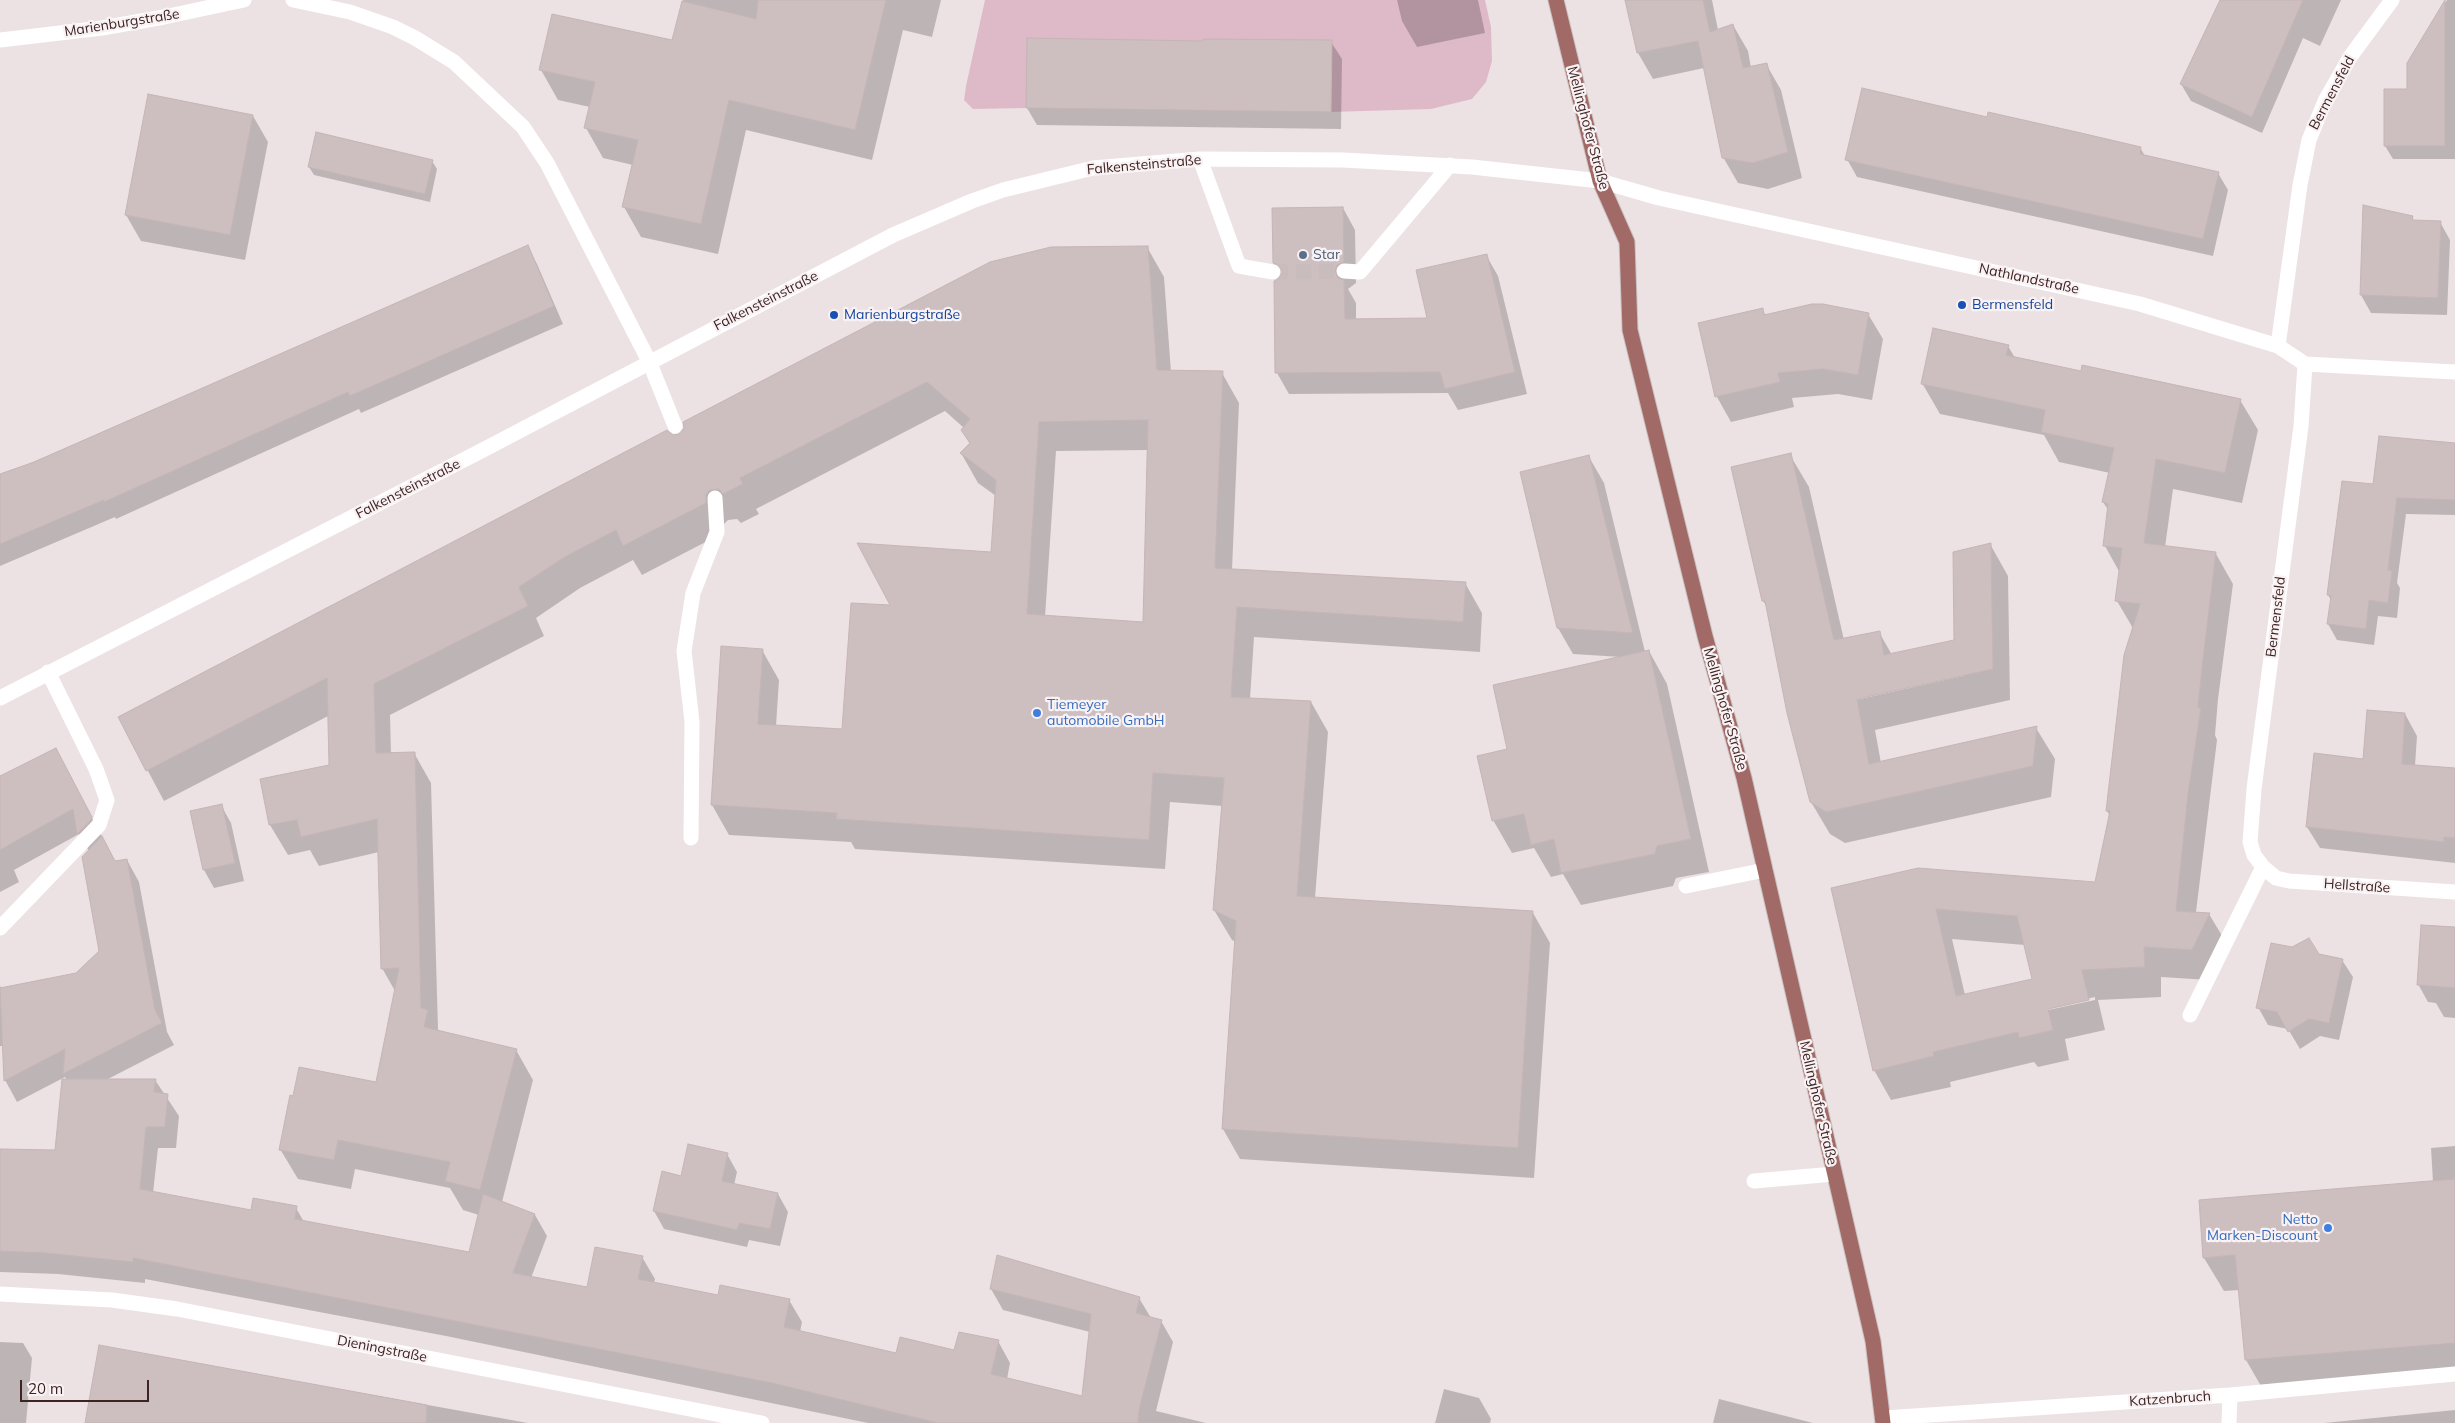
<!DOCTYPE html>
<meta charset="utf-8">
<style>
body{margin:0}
#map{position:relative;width:2455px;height:1423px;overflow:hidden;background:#ece2e3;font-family:Mulish,sans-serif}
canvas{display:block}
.scale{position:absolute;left:20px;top:1380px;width:129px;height:22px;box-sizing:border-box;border:2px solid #3e2322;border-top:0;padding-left:6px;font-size:15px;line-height:18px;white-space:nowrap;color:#3e2322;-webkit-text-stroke:4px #f9f2f4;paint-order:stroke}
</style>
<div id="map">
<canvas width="2455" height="1423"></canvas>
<div class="scale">20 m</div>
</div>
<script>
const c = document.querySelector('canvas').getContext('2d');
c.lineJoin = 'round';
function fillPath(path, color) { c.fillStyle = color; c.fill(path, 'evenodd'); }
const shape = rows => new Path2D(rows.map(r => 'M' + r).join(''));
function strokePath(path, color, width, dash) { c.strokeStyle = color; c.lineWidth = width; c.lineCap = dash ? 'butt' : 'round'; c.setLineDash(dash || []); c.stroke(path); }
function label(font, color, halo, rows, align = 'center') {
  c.font = font + ' Mulish,sans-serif'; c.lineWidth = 4.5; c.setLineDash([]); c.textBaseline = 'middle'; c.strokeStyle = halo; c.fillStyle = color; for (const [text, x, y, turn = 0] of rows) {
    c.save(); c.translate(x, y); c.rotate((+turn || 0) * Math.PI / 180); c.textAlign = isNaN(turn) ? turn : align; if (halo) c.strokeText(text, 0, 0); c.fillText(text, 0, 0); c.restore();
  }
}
const green = shape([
 [985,0,1485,0,1491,27,1492,61,1486,82,1472,99,1431,109,1331,112,1026,108,973,109,964,100,966,86]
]);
const shadow = shape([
 [683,0,941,0,932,37,903,30,872,160,746,130,718,254,641,237,624,207,633,165,603,158,586,128,590,107,558,100,541,70,673,42],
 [1397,0,1478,0,1485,33,1417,47,1402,21],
 [1627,0,1712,0,1718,30,1733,25,1748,51,1751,68,1766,64,1781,90,1802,178,1768,189,1738,183,1723,157,1704,68,1653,79,1638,53],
 [2222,0,2341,0,2320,46,2303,38,2262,133,2191,101,2181,84],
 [2447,0,2455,0,2455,159,2393,159,2385,146,2409,91,2409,64],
 [1331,42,1342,59,1341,129,1037,125,1027,108,1205,43],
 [253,116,268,142,245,260,141,241,126,215],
 [1988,118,2141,149,2145,156,2218,173,2228,190,2213,256,1857,177,1847,159],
 [432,161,437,169,430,202,314,175,309,167],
 [1343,208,1355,230,1356,283,1348,289,1356,303,1356,320,1429,319,1486,255,1498,276,1527,394,1458,410,1448,393,1289,394,1277,373,1282,276,1274,262],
 [2412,217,2414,221,2440,222,2450,240,2447,315,2371,313,2361,295],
 [527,247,537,264,563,324,361,413,359,409,116,519,115,517,0,566,0,477],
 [1147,247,1164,277,1171,372,1222,373,1239,403,1232,570,1465,583,1482,613,1480,652,1254,637,1250,699,1311,702,1328,732,1315,898,1533,913,1550,943,1534,1178,1240,1159,1223,1129,1236,942,1232,940,1214,910,1223,806,1170,802,1165,869,855,849,851,842,729,835,712,805,762,650,779,680,776,726,844,730,892,607,992,553,996,496,978,483,961,453,970,444,962,430,964,428,945,411,756,509,759,514,741,523,737,519,728,520,723,525,723,533,642,575,633,560,580,588,536,618,544,636,390,715,391,754,414,753,431,783,438,1029,439,1032,516,1050,533,1080,502,1202,535,1215,547,1236,531,1278,588,1288,642,1257,655,1279,654,1283,719,1296,789,1300,802,1322,800,1332,897,1355,954,1352,998,1341,1010,1363,1007,1379,1084,1398,1090,1332,1003,1310,991,1289,1139,1298,1151,1318,1161,1321,1173,1342,1156,1411,1206,1423,868,1423,446,1336,145,1279,145,1283,58,1274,0,1272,0,1150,56,1152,67,1080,65,1077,17,1102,5,1080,4,1046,0,1046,0,986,2,989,77,975,101,951,89,851,79,834,14,870,19,882,0,892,0,778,56,749,115,862,127,860,139,882,167,1032,174,1045,106,1080,155,1080,179,1116,176,1148,158,1148,153,1193,252,1212,296,1208,304,1222,470,1253,479,1215,463,1210,450,1188,355,1169,351,1189,298,1179,280,1149,294,1097,377,1083,395,991,382,968,379,852,319,866,310,850,288,855,270,825,262,780,331,766,330,715,164,801,119,717,673,436],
 [1148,450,1145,624,1045,617,1056,451],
 [1762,309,1766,316,1868,314,1883,339,1872,400,1838,394,1792,398,1794,407,1731,422,1717,397,1700,324],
 [2008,346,2015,358,2082,373,2240,400,2258,430,2242,503,2173,489,2165,547,2216,554,2233,584,2218,699,2215,735,2217,740,2196,912,2209,914,2227,944,2209,980,2161,977,2161,997,2098,1000,2105,1030,2065,1039,2069,1060,2038,1067,2034,1062,1950,1082,1951,1087,1891,1100,1874,1070,1833,889,2096,883,2110,816,2107,811,2134,630,2117,601,2120,573,2105,546,2109,511,2103,502,2110,473,2059,462,2044,435,1940,414,1922,383],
 [1952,939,2025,945,2033,980,1965,995],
 [2095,997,2095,1000,2048,1010,2048,1008],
 [2455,444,2455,515,2406,514,2397,583,2400,588,2397,618,2378,616,2374,645,2337,640,2328,624,2331,600,2328,595,2374,486],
 [1790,455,1809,487,1844,640,1879,632,1892,655,1956,641,1990,544,2008,576,2010,700,1875,730,1881,763,2036,728,2055,759,2051,797,1845,843,1830,834,1811,802,1768,608,1763,601],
 [1963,674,1963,676,1851,701,1851,699],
 [1589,457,1604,483,1645,652,1649,651,1667,684,1709,872,1676,878,1673,886,1581,905,1563,874,1551,877,1534,848,1512,853,1493,820,1508,750,1621,657,1573,654,1558,628],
 [2405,714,2417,736,2415,766,2455,769,2455,863,2320,848,2307,827],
 [221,805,231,823,244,881,214,888,204,870,191,812],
 [2455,928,2455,1018,2444,1017,2436,1003,2428,1002,2418,984],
 [2318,955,2342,960,2353,977,2339,1040,2320,1036,2300,1049,2288,1029,2268,1025,2258,1007],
 [2455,1146,2455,1378,2265,1393,2246,1360,2240,1290,2224,1291,2204,1258,2433,1182,2431,1148],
 [727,1154,737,1172,734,1185,778,1194,788,1212,780,1246,749,1240,747,1247,664,1229,654,1211,663,1173,682,1177],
 [0,1342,23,1343,32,1358,26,1423,0,1423],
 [100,1346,528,1423,86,1423],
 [1444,1389,1479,1398,1491,1419,1490,1423,1435,1423],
 [1719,1399,1813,1423,1713,1423],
 [2455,1410,2455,1423,2324,1423]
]);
const building = shape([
 [758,0,886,0,855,130,729,100,701,224,622,207,638,140,584,128,595,82,539,70,552,14,672,40,682,1,756,19,758,0],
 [1625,0,1703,0,1710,32,1733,24,1743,68,1767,63,1788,152,1753,163,1722,158,1698,41,1637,53,1625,0],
 [2220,0,2303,0,2252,117,2180,84,2220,0],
 [2445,0,2445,146,2384,146,2384,89,2407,89,2407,63,2445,0],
 [1027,38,1203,41,1203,39,1332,40,1331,112,1026,108,1027,38],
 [1862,88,1987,117,1988,112,2081,133,2141,147,2140,154,2219,172,2203,239,1845,160,1862,88],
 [148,94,253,115,230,235,125,215,148,94],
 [316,132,433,160,425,194,308,167,316,132],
 [2363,205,2413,216,2412,220,2441,221,2438,298,2360,295,2363,205],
 [1343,207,1344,262,1337,265,1335,271,1338,278,1344,280,1345,319,1427,318,1416,270,1487,254,1515,372,1445,389,1440,372,1275,373,1274,281,1280,278,1282,273,1279,265,1273,263,1272,208,1343,207],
 [528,245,554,306,350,396,348,392,104,502,104,500,0,544,0,474,34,462,528,245],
 [1148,246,1157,370,1223,371,1215,568,1466,582,1463,622,1237,607,1231,697,1311,701,1297,896,1533,911,1518,1148,1222,1129,1236,921,1213,910,1224,778,1153,773,1149,840,836,819,837,813,711,805,721,646,763,649,758,724,842,729,851,603,890,605,857,543,991,552,996,480,960,453,970,443,961,430,970,419,927,382,740,478,743,484,723,494,719,489,710,490,706,494,706,503,623,546,616,530,563,558,519,587,528,606,374,684,376,753,415,752,421,1008,428,1010,424,1027,517,1049,480,1190,445,1181,450,1162,338,1140,334,1160,279,1150,290,1095,293,1096,299,1067,376,1082,399,968,381,969,377,819,301,837,297,820,269,825,260,779,329,765,327,678,146,771,118,717,667,430,673,435,679,434,684,428,683,422,990,262,1051,247,1148,246],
 [1148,420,1143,622,1027,614,1039,422,1148,420],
 [1812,304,1823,304,1869,313,1858,375,1823,369,1778,373,1780,382,1715,397,1698,323,1763,308,1764,315,1812,304],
 [1933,328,2009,345,2006,355,2081,371,2082,365,2241,399,2225,473,2156,459,2144,543,2216,552,2202,668,2198,707,2201,708,2188,794,2176,911,2210,913,2192,950,2144,947,2145,967,2082,970,2089,1000,2048,1009,2053,1030,2019,1038,2018,1032,1933,1052,1934,1056,1873,1071,1831,888,1918,868,2095,882,2110,811,2106,811,2124,655,2140,604,2115,601,2122,548,2103,546,2108,504,2102,502,2114,448,2041,432,2045,410,1921,384,1933,328],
 [1936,909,2017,916,2032,979,1956,996,1936,909],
 [2379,436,2455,443,2455,500,2397,498,2388,570,2392,571,2388,603,2369,600,2366,629,2327,624,2331,596,2327,595,2342,481,2373,484,2379,436],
 [1791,453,1834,640,1880,631,1884,655,1954,640,1953,552,1991,543,1993,669,1857,699,1869,764,2037,726,2033,766,1826,812,1810,802,1787,713,1765,601,1762,601,1731,467,1791,453],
 [1589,455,1621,586,1633,633,1557,628,1520,472,1589,455],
 [1649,650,1691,839,1657,846,1655,854,1561,873,1554,839,1531,845,1524,814,1492,821,1477,756,1507,749,1493,685,1649,650],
 [2367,710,2405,713,2402,764,2455,768,2455,838,2444,837,2444,842,2306,827,2314,753,2363,759,2367,710],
 [56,748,92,817,91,820,77,834,73,809,0,850,0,776,56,748],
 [222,804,235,863,203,870,190,811,222,804],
 [102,836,115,861,127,859,155,1010,162,1023,63,1074,65,1049,4,1081,0,988,76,973,99,951,82,857,102,836],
 [2421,925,2455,927,2455,988,2417,985,2421,925],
 [2309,938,2319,954,2343,959,2329,1023,2309,1019,2288,1032,2277,1012,2256,1008,2271,943,2292,947,2309,938],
 [62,1079,156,1079,154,1092,168,1094,165,1127,146,1127,140,1189,251,1210,253,1198,297,1206,295,1219,469,1252,483,1194,535,1214,513,1273,587,1287,595,1247,643,1256,638,1279,718,1295,720,1285,790,1299,784,1327,896,1353,900,1337,954,1350,959,1332,999,1340,991,1374,1082,1396,1091,1314,990,1289,997,1255,1140,1297,1136,1313,1162,1320,1139,1410,1138,1423,938,1423,772,1383,133,1258,133,1262,45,1253,0,1251,0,1149,55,1150,62,1079],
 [688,1144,728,1153,722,1181,778,1193,770,1229,739,1223,737,1230,653,1211,662,1171,681,1176,688,1144],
 [2455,1179,2455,1343,2245,1360,2235,1255,2203,1258,2199,1200,2455,1179],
 [99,1345,427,1405,426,1423,85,1423,99,1345]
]);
const minorTunnel = shape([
 [1273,272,1344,271]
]);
const minor = shape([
 [293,0,350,12,393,27,415,38,454,62,523,127,547,163,649,361,675,426],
 [0,40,102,28,164,17,244,0],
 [1200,159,1239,266,1273,272],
 [1344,271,1360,272,1450,165],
 [2278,346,2300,185,2309,140,2325,101,2350,57,2392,0],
 [2305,364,2301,426,2254,789,2250,842,2254,855,2263,867,2276,878,2289,881,2455,892],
 [0,698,481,451,893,235,972,201,1003,190,1093,168,1200,159,1343,160,1472,167,1600,181,1659,198,2140,304,2278,346,2305,364,2455,372],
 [691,838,692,722,684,651,693,593,717,532,715,498],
 [1686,886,1765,870],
 [0,928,99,825,107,800,96,769,48,672],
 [2190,1015,2263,867],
 [1754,1181,1834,1174],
 [0,1294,112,1300,177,1309,762,1423],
 [1884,1418,2230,1395,2455,1374],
 [2229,1423,2230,1395]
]);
const major = shape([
 [1556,0,1600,181,1627,242,1630,330,1705,636,1744,778,1873,1341,1883,1423]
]);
const markers = [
 [1303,255,5,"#5c6f8a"],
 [1962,305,5,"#1a4fb4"],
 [834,315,5,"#1a4fb4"],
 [1037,713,5,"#3f7fe0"],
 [2328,1228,5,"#3f7fe0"]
];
const streetNames = [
 ["Marienburgstraße",122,23,-9],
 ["Bermensfeld",2332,93,-62],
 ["Mellinghofer Straße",1588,128,75],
 ["Falkensteinstraße",1144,165,-5],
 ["Nathlandstraße",2029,279,12],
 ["Falkensteinstraße",766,301,-27],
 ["Falkensteinstraße",408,489,-27],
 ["Bermensfeld",2276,617,-83],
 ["Mellinghofer Straße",1725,709,74],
 ["Hellstraße",2357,886,4],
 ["Mellinghofer Straße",1818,1103,77],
 ["Dieningstraße",382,1349,11],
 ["Katzenbruch",2170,1399,-4]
];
const serviceNames = [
 ["Star",1313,255]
];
const transitNames = [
 ["Bermensfeld",1972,305],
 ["Marienburgstraße",844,315]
];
const shopNames = [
 ["Tiemeyer",1047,705],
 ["automobile GmbH",1047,721],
 ["Netto",2318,1220,"right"],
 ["Marken-Discount",2318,1236,"right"]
];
fillPath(green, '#debac9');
fillPath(shadow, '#0003');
fillPath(building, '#cdbec0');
strokePath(building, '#c6b4b6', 1);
strokePath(minorTunnel, '#c9bcbc', 15, [15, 8]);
strokePath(major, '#c9c1c1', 17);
strokePath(minor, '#fff', 15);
strokePath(major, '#a26a66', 15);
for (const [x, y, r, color] of markers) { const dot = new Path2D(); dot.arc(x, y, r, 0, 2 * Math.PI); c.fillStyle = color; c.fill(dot); strokePath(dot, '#f9f2f4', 2); }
label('14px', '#3e2322', '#f9f2f4', streetNames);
label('14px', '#4e5e75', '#f9f2f4', serviceNames, 'left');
label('14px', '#164399', '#f9f2f4', transitNames, 'left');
label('14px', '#366cbe', '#f9f2f4', shopNames, 'left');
</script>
